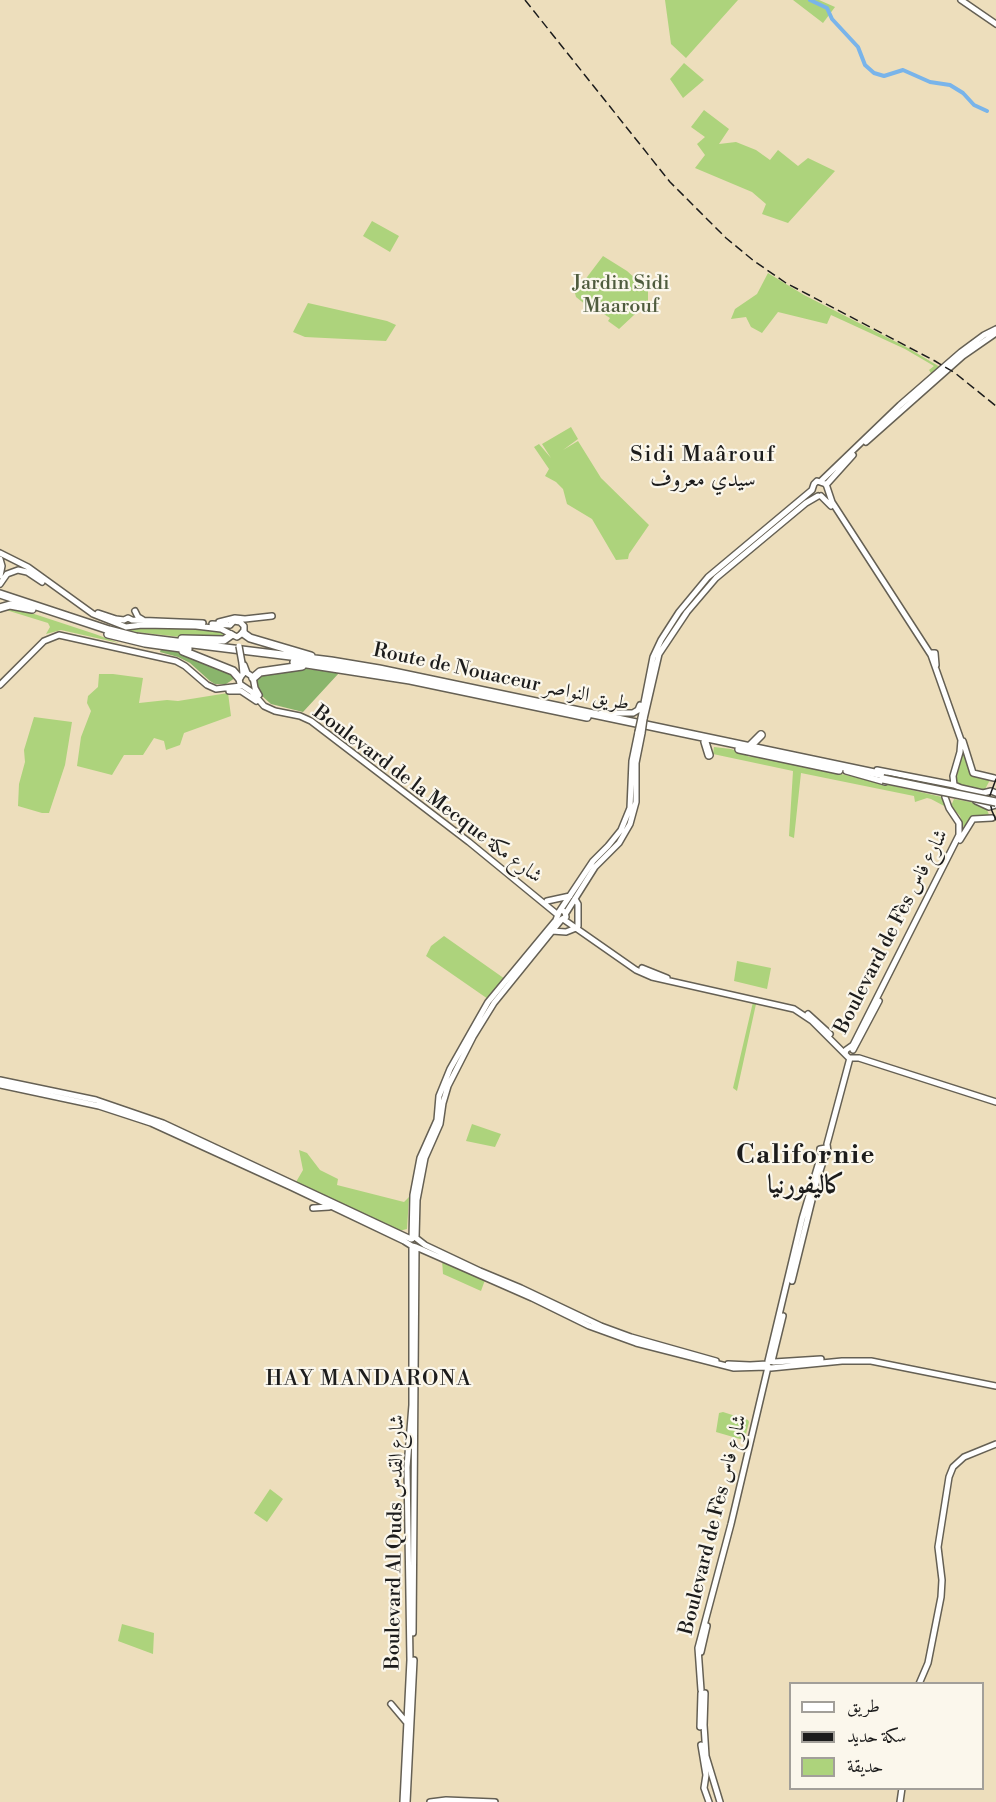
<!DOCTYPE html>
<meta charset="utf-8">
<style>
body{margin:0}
#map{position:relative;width:996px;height:1802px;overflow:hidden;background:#eddebc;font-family:"Libre Bodoni",Amiri,serif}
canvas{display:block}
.legend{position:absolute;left:789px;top:1682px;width:195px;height:108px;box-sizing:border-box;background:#fbf7ec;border:2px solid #a29f99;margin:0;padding:8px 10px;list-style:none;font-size:18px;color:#1c1c1c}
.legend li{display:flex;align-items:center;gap:12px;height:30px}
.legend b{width:30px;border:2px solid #a29f99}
</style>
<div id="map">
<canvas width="996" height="1802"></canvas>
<ul class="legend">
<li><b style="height:8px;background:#fff"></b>طريق</li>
<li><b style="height:8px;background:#1c1c1c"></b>سكة حديد</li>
<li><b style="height:16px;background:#add37c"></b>حديقة</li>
</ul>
</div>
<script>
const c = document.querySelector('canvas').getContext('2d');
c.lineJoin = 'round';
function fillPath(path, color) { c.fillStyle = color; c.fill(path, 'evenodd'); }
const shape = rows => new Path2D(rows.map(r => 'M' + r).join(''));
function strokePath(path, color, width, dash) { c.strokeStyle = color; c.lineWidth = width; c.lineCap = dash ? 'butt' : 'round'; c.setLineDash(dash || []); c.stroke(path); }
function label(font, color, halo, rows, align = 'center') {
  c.font = font + ' "Libre Bodoni",Amiri,serif'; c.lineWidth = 4.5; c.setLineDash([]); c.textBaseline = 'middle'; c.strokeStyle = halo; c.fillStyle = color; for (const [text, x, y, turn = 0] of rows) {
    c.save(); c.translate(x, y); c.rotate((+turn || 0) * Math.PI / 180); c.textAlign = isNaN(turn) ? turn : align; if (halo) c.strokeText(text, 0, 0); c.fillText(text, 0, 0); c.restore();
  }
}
const green = shape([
 [665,0,738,0,686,58,671,44],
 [793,0,819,0,835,7,823,23],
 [684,63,704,80,683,98,670,79],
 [704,110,729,129,719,144,736,142,756,150,770,160,778,150,798,166,808,158,835,171,788,223,762,214,766,204,752,192,695,168,705,155,697,144,705,137,691,127],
 [372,221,399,236,390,252,363,236],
 [603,256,627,271,648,290,648,302,619,329,608,321,610,318,599,311,596,313,576,297,575,293],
 [768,273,804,295,908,348,940,367,932,375,929,370,934,366,905,349,831,315,827,324,778,312,762,333,751,327,746,317,731,319,735,309,757,294],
 [308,303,387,321,396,325,386,341,305,337,293,332],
 [571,427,578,439,563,450,578,441,601,478,649,525,629,554,628,559,616,560,592,519,567,504,563,489,556,482,545,476,549,469,534,447,539,444,551,458,542,444],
 [13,607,95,634,119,643,61,630,46,634,50,627,48,623,6,610,0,613,0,610],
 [137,628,188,629,220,632,226,635,225,638,181,637,127,631],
 [99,674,113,674,143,678,139,703,167,700,178,701,228,693,231,716,184,733,180,745,166,750,164,741,154,738,143,755,124,755,112,775,77,766,81,737,91,711,87,703,88,696,98,687],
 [34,717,72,722,65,765,49,813,42,813,18,806,19,784,25,762,24,750],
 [714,747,731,749,746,754,749,757,758,755,942,797,946,807,931,799,927,798,915,802,914,796,801,773,794,838,789,836,793,771,713,754],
 [963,750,971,773,980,778,990,780,984,791,962,786,956,781],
 [954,799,981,804,987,810,990,817,972,818,964,829,960,816,951,806],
 [444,936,505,979,488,999,426,956,431,946],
 [737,961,771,968,767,989,734,981],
 [753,1002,756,1004,737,1091,733,1088],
 [472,1124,501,1134,495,1147,466,1141],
 [299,1150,307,1153,320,1170,338,1179,337,1185,404,1202,409,1197,407,1229,399,1231,296,1182,303,1170],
 [442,1260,485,1280,481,1291,443,1274],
 [723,1412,748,1420,749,1422,745,1438,740,1439,716,1432,719,1413],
 [270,1489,283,1499,267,1522,254,1513],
 [122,1624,154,1633,153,1654,118,1641]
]);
const forest = shape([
 [161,649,181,652,233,673,235,678,226,684,215,684,210,681,190,663,178,657,160,652],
 [299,668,339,673,303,712,271,704,261,695,256,686,257,675]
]);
const river = shape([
 [810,0,827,8,832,19,858,47,865,65,874,73,884,76,903,70,930,82,950,85,963,93,974,105,987,111]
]);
const major = shape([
 [961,0,996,24],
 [866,442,963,356,996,333],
 [821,481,900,405,961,352,984,335,996,329],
 [826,485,853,455],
 [812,490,814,484,817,481,826,484,832,502,931,655,961,740,960,752,953,776,954,785,961,788,983,793,991,791,996,793],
 [821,496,831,506],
 [0,553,28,567,93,614,126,627,142,625,196,626,221,629,237,637,244,632,244,626,240,622,234,621,230,625],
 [0,559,2,566,0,576],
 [0,584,7,574,18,570,27,572,42,582],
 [135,611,138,617,143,620],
 [98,613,116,619,124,620,128,618,132,620],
 [132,620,203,623],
 [219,622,235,618,245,619,272,616],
 [212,624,230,625],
 [930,653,935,653,936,665],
 [242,663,243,674,239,679,240,684,252,692,264,706,275,711,300,716,311,721,469,842,558,915],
 [244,665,247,673,253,677,255,688,259,695],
 [0,685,44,641,59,635,176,661,185,666,207,685,216,689,241,686],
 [229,691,241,691,256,701],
 [601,713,633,713,638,710,640,705],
 [641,718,653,657,661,640,679,612,708,577,812,490],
 [644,719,659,654,687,612,716,578,806,503,818,496],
 [963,741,973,773,994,778],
 [877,770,954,785],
 [846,771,885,782],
 [945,797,949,808,959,823,959,835,853,1045,846,1050,845,1054,849,1058,859,1058,996,1102],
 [976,801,989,807,996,805],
 [960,840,973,819,992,818],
 [575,899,578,904,578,926],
 [547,901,570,896],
 [566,913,595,867,619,843,630,824,636,802,636,763,642,733],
 [563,919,636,970,652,977,794,1009,812,1021,845,1054],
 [552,931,566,932,576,928],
 [642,968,667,978],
 [808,1014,830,1034],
 [853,1050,879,1001],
 [0,1080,96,1100,163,1123,411,1239],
 [0,1085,99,1106,151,1123,291,1187,404,1241,412,1246,416,1247,532,1298,589,1326,636,1343,734,1368,767,1367,771,1368,842,1361,871,1361,996,1386],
 [826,1148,820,1149,821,1155,826,1156,828,1152,827,1144,850,1058],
 [313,1208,329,1207],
 [416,1238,425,1245,480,1271,521,1288,601,1326,631,1337,716,1361],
 [416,1238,417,1200,425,1158,440,1124,443,1103,448,1086,473,1037,494,1003,562,919,566,917,565,912,561,910],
 [412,1239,413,1195,420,1158,437,1120,439,1096,450,1069,488,1002,556,920,559,912,593,861,608,846,621,830,630,808,632,761,638,732],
 [792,1281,817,1180,825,1156],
 [768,1361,802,1219,821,1155],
 [772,1361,783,1316],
 [728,1364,750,1365,767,1364,770,1361,774,1362,821,1359],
 [413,1633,416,1247],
 [701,1652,707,1626],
 [919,1684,928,1663,941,1597,942,1580,938,1547,949,1477,953,1467,964,1457,996,1444],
 [701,1690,698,1648,731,1524,768,1367],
 [705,1693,704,1725,706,1756,720,1802],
 [391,1704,407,1723],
 [700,1727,701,1693],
 [701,1745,706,1775,704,1788,709,1802],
 [403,1802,410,1660,407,1467,412,1405,412,1246],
 [407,1802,414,1660],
 [430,1802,446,1800,495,1802],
 [900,1802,902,1788]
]);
const highway = shape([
 [0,594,109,630,136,637,331,661,379,669,884,775],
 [0,608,10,605,32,609],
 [243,633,250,638,311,656],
 [108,634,145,643,188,649],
 [182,639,224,640,231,635],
 [183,651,233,671,239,678],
 [294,662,410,680,587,717],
 [253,678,260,672,302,666],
 [705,742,709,755],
 [750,746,761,735],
 [739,749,839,770]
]);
const tram = shape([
 [996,779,989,798,992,811,996,820]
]);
const rail = shape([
 [525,0,670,182,726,238,754,261,786,283,935,361,955,373,996,406]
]);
const majorBridge = shape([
 [239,646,242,663],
 [638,732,641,718],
 [642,733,644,719]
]);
const highwayBridge = shape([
 [883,779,996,802]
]);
const parkNames = [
 ["Jardin Sidi",621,284],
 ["Maarouf",621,307]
];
const streetNames = [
 ["Route de Nouaceur طريق النواصر",501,678,12],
 ["Boulevard de la Mecque شارع مكة",427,795,37],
 ["Boulevard de Fès شارع فاس",892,932,-63],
 ["Boulevard de Fès شارع فاس",714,1525,-76],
 ["Boulevard Al Quds شارع القدس",396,1542,-89]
];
const neighbourhoodNames = [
 ["HAY MANDARONA",369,1380]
];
const quarterNames = [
 ["Sidi Maârouf",703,456],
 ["سيدي معروف",703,481]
];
const districtNames = [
 ["Californie",806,1157],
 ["كاليفورنيا",806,1187]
];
fillPath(green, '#add37c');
fillPath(forest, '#8ab56c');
strokePath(river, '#79b4ea', 4);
strokePath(major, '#656054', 8);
strokePath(highway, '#656054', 10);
strokePath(major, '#fff', 5);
strokePath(highway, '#fff', 7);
strokePath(tram, '#1c1c1c', 1.5);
strokePath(rail, '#1c1c1c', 1.5, [9, 4.5]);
strokePath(majorBridge, '#656054', 8, []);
strokePath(highwayBridge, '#656054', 10, []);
strokePath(majorBridge, '#fff', 5);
strokePath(highwayBridge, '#fff', 7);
label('20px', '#4f5c3e', '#fbf7ec', parkNames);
label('20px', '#1c1c1c', '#fbf7ec', streetNames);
c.letterSpacing = '1.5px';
label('21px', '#1c1c1c', '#fbf7ec', neighbourhoodNames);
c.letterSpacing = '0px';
c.letterSpacing = '1.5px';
label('22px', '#1c1c1c', '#fbf7ec', quarterNames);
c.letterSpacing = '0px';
c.letterSpacing = '1.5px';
label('bold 26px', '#1c1c1c', '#fbf7ec', districtNames);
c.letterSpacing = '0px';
</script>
